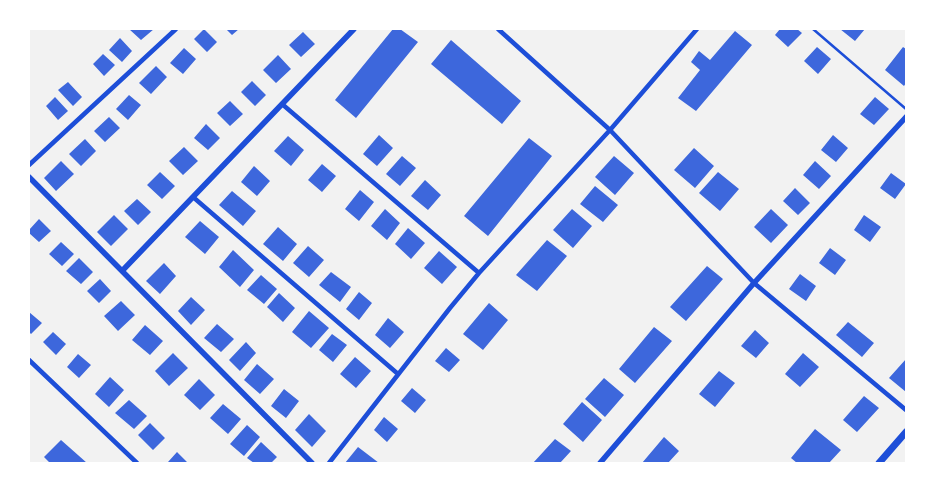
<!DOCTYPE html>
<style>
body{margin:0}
#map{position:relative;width:935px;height:492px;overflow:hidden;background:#f2f2f2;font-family:"Fira Sans",sans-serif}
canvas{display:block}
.frame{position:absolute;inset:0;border:30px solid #fff;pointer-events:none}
</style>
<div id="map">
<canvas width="935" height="492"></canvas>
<div class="frame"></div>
</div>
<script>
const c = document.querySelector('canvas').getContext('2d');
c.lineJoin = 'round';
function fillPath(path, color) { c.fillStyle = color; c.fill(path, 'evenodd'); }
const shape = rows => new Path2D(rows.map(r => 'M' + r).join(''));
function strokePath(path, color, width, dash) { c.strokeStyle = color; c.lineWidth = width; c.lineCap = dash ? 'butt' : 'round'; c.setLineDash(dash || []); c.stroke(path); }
const building = shape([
 [129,29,154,29,141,40],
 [204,29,217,42,207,52,194,39],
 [226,29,239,29,232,35],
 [393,29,400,29,418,42,356,118,335,100],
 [780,29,797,29,802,33,788,47,775,35],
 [840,29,865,29,855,41],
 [735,31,752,45,696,111,678,98,700,70,691,62,699,51,710,60],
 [303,32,315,44,301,57,289,45],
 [120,38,132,51,122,62,109,50],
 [451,40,521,101,502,124,431,64],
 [817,47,831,59,818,74,804,61],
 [903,47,906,49,906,83,904,86,885,70],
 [184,48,196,59,183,74,170,63],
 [103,54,115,65,104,76,93,64],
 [278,55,291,69,276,83,263,70],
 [156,66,167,77,151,94,139,83],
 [252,81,266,95,255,106,241,92],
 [68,82,82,97,73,106,58,90],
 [129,95,141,105,128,120,116,109],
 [55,97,68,111,58,120,46,106],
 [875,97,889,109,874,125,860,114],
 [230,101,243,114,230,126,217,113],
 [109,117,120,128,105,142,94,131],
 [206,124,220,138,208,150,194,138],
 [379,135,393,148,377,166,363,154],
 [833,135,848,148,836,162,821,150],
 [288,136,304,150,291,166,274,151],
 [529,138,552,156,488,236,464,216],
 [85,139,96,151,81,166,69,154],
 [184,147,198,161,183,175,169,161],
 [694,148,714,166,695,188,674,170],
 [402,156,416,168,400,186,386,174],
 [614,156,634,173,615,195,595,177],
 [61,161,74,174,56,191,44,178],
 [815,161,831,176,819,189,803,175],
 [322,164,336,176,322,192,308,180],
 [254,166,270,181,257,196,241,182],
 [160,172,175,186,162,199,147,185],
 [718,172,739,189,720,211,699,193],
 [891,173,906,184,895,199,880,188],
 [425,180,441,195,428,210,411,196],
 [595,186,618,205,603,222,580,204],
 [795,188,810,203,798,215,783,201],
 [360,190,374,202,359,221,345,209],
 [232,191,256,211,243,226,219,205],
 [137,199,151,212,138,225,124,211],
 [385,209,400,223,387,240,371,226],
 [572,209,592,226,573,248,553,230],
 [771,209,788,225,771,243,754,227],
 [114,215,128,229,111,246,97,232],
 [864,215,881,227,870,242,854,230],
 [39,219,51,231,39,242,29,233,29,230],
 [200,221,219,237,205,254,185,237],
 [278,227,297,244,283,261,263,244],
 [408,228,425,243,411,259,395,244],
 [547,240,567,256,537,291,516,275],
 [61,242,74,254,62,266,49,254],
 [308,246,324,260,309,277,293,263],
 [830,248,846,260,835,275,819,263],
 [233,250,254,270,240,287,219,267],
 [439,251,457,267,442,284,424,268],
 [79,258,93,272,81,284,66,271],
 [164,263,176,276,160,294,146,281],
 [707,266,723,279,686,321,670,307],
 [331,272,351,287,340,302,319,285],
 [800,274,816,286,806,301,789,289],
 [261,275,277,289,264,304,247,290],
 [100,279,111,291,99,303,87,291],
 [359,292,372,303,359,320,346,309],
 [279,293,295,308,283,322,267,307],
 [191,297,205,310,191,325,178,311],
 [121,301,135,315,118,331,104,316],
 [489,303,508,320,483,350,463,334],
 [309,311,329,328,311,348,292,332],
 [29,312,42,323,31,334,29,332],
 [388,318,404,332,390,348,375,335],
 [848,322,874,343,862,357,836,335],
 [217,324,234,339,221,352,204,338],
 [145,325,163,341,150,355,132,340],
 [654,327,672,341,635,383,619,369],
 [755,330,769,343,756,358,741,346],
 [53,332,66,344,56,355,43,342],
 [332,334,347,345,333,362,319,350],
 [246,342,256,353,240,371,229,360],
 [446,348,460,360,449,372,435,361],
 [173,353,188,368,169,386,155,371],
 [803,353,819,367,800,387,785,374],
 [78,354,91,365,79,378,67,367],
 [355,357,371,371,356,388,340,374],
 [906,359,906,392,889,378],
 [257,364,274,379,260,394,244,380],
 [719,371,735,383,715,407,699,394],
 [110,377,124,390,109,407,95,394],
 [604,378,624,395,605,417,585,399],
 [199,379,215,395,200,410,184,395],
 [412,388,426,400,415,413,401,401],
 [284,389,299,401,286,418,271,406],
 [864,396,879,408,857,432,843,420],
 [129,400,147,416,134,429,115,413],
 [582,402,602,420,583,442,563,424],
 [223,404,241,419,228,434,210,418],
 [309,414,326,431,312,447,295,430],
 [384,417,398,429,387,442,374,430],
 [150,423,165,438,153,450,138,435],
 [247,425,260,437,244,456,230,444],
 [815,429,841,450,829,463,797,463,791,458],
 [664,437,679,451,668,463,642,463],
 [555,439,571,451,560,463,533,463],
 [61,440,87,463,50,463,44,457],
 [261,442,277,457,271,463,254,463,247,458],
 [358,447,379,463,345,463],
 [177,452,187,462,186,463,169,463,168,462]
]);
const service = shape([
 [813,29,906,109]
]);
const minor = shape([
 [498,29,610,130,754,283,906,410],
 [282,104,479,273],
 [29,165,176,29],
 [193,197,398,374],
 [29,360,137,463],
 [329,463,450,308,479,273,610,130,697,29]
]);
const tertiary = shape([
 [29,177,312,463],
 [122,271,354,29],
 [600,463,754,283,906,117]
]);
const secondary = shape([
 [879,463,906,432]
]);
fillPath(building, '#3d67dc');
strokePath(service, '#1d4ed8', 2.5);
strokePath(minor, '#1d4ed8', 4.5);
strokePath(tertiary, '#1d4ed8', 5.5);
strokePath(secondary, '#1d4ed8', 7);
</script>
